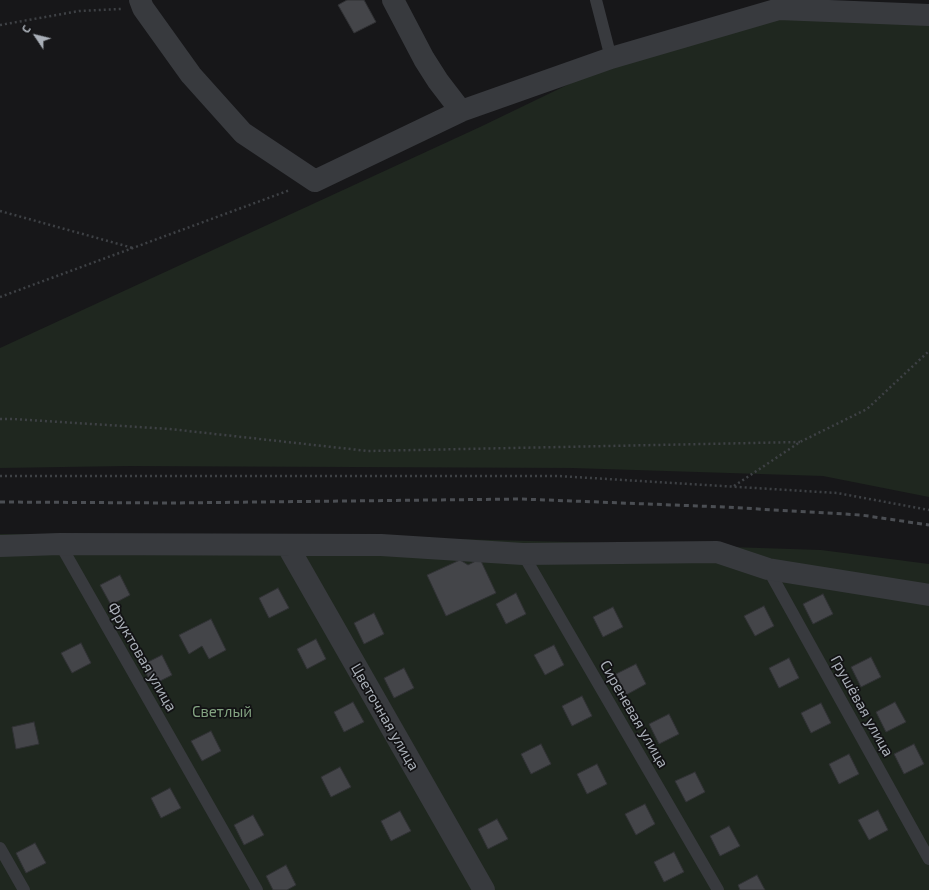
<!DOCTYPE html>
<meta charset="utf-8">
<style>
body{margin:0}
#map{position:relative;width:929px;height:890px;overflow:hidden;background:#171719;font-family:"Exo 2",sans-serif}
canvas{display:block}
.north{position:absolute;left:16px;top:16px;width:40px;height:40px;-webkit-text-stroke:3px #121214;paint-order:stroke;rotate:305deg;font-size:11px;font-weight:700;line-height:16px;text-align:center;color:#aab0b8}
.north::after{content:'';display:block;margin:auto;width:14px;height:18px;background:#aab0b8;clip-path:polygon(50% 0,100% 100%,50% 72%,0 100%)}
</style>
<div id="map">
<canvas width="929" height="890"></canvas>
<div class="north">С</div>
</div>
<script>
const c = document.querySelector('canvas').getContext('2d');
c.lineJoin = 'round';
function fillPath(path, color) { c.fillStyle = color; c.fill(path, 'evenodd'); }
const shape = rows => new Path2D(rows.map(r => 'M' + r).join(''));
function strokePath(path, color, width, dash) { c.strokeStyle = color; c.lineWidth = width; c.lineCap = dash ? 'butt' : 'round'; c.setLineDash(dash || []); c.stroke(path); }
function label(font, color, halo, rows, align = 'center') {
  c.font = font + ' "Exo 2",sans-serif'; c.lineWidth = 3.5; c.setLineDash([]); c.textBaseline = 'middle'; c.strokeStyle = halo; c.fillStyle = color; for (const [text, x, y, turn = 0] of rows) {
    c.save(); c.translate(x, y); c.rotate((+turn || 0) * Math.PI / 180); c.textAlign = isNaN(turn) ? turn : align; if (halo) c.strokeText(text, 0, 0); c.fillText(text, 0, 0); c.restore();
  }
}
const green = shape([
 [771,13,929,20,929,497,823,476,572,468,127,466,0,468,0,348,480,127,594,72],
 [0,534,296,535,609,543,821,550,929,564,929,890,0,890]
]);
const building = shape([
 [347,0,364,0,376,22,354,33,338,5,347,0],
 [480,559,496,593,446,616,427,575,460,560,468,565,480,559],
 [120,575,130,595,111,605,100,585,120,575],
 [278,588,289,608,269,618,259,598,278,588],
 [516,593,526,614,506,624,496,604,516,593],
 [823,594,833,614,813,624,803,604,823,594],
 [764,606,774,626,755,636,744,616,764,606],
 [613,607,623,627,603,637,593,617,613,607],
 [374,613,384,634,364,644,354,623,374,613],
 [211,619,226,650,209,659,202,646,189,654,179,635,211,619],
 [316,639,326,659,307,669,297,649,316,639],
 [81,643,91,663,72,673,61,653,81,643],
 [554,645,564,665,545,675,534,655,554,645],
 [162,655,172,675,152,685,142,665,162,655],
 [871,657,881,677,861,687,851,667,871,657],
 [789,658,799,678,779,688,769,668,789,658],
 [636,664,646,684,626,695,616,674,636,664],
 [404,668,414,688,394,698,384,678,404,668],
 [582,696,592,716,572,726,562,706,582,696],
 [353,702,364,722,344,732,334,712,353,702],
 [895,702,906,722,886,732,876,712,895,702],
 [821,703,831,723,811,733,801,713,821,703],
 [669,714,679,734,659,744,649,724,669,714],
 [34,722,39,744,16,749,12,727,34,722],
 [211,731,221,751,202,761,191,741,211,731],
 [541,744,551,764,531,774,521,754,541,744],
 [914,744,924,764,904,774,894,754,914,744],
 [849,754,859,774,839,784,829,764,849,754],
 [597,764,607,784,587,794,577,774,597,764],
 [340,767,351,787,331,797,321,777,340,767],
 [695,772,705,792,686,802,675,781,695,772],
 [170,788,181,808,161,818,151,798,170,788],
 [645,804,655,824,636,835,625,814,645,804],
 [878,810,888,830,869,840,858,820,878,810],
 [400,811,411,831,391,841,381,821,400,811],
 [253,815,264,835,244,845,234,825,253,815],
 [497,819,508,839,488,849,478,829,497,819],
 [729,826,740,846,720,856,710,836,729,826],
 [35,843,46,863,26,873,16,853,35,843],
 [674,852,684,872,664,882,654,862,674,852],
 [286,865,296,885,287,890,273,890,266,876,286,865],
 [757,875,765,890,740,890,738,885,757,875]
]);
const path = shape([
 [0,25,79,11,121,9],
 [0,211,133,248],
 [0,297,290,190],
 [0,419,13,419,170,429,368,451,800,442],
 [0,476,558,476,837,493,929,510],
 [734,486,800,442,867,409,929,351]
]);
const service = shape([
 [596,0,611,58],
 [60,544,257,890],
 [523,554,718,890],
 [768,569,929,859],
 [0,848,24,890]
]);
const minor = shape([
 [140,0,143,8,191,75,243,133,315,181,461,111,611,58,779,9,929,15],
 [393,0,424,59,438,81,461,111],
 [287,545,484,890],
 [0,546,60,544,381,545,523,554,717,552,768,569,929,595]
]);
const rail = shape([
 [0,502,171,503,521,499,724,507,861,515,929,525]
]);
const streetNames = [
 ["Фруктовая улица",142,657,60],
 ["Грушёвая улица",862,706,61],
 ["Сиреневая улица",634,714,60],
 ["Цветочная улица",385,717,60]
];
const parkNames = [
 ["Светлый",222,712]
];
fillPath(green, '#1f271f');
fillPath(building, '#444549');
strokePath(building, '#313235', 1);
strokePath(path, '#3e4145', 2.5, [2, 3]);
strokePath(service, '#383a3e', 12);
strokePath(minor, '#383a3e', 22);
strokePath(rail, '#4b4e53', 3, [5, 4]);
label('15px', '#aab0b8', '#121214', streetNames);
label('15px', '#83a381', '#121214', parkNames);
</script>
